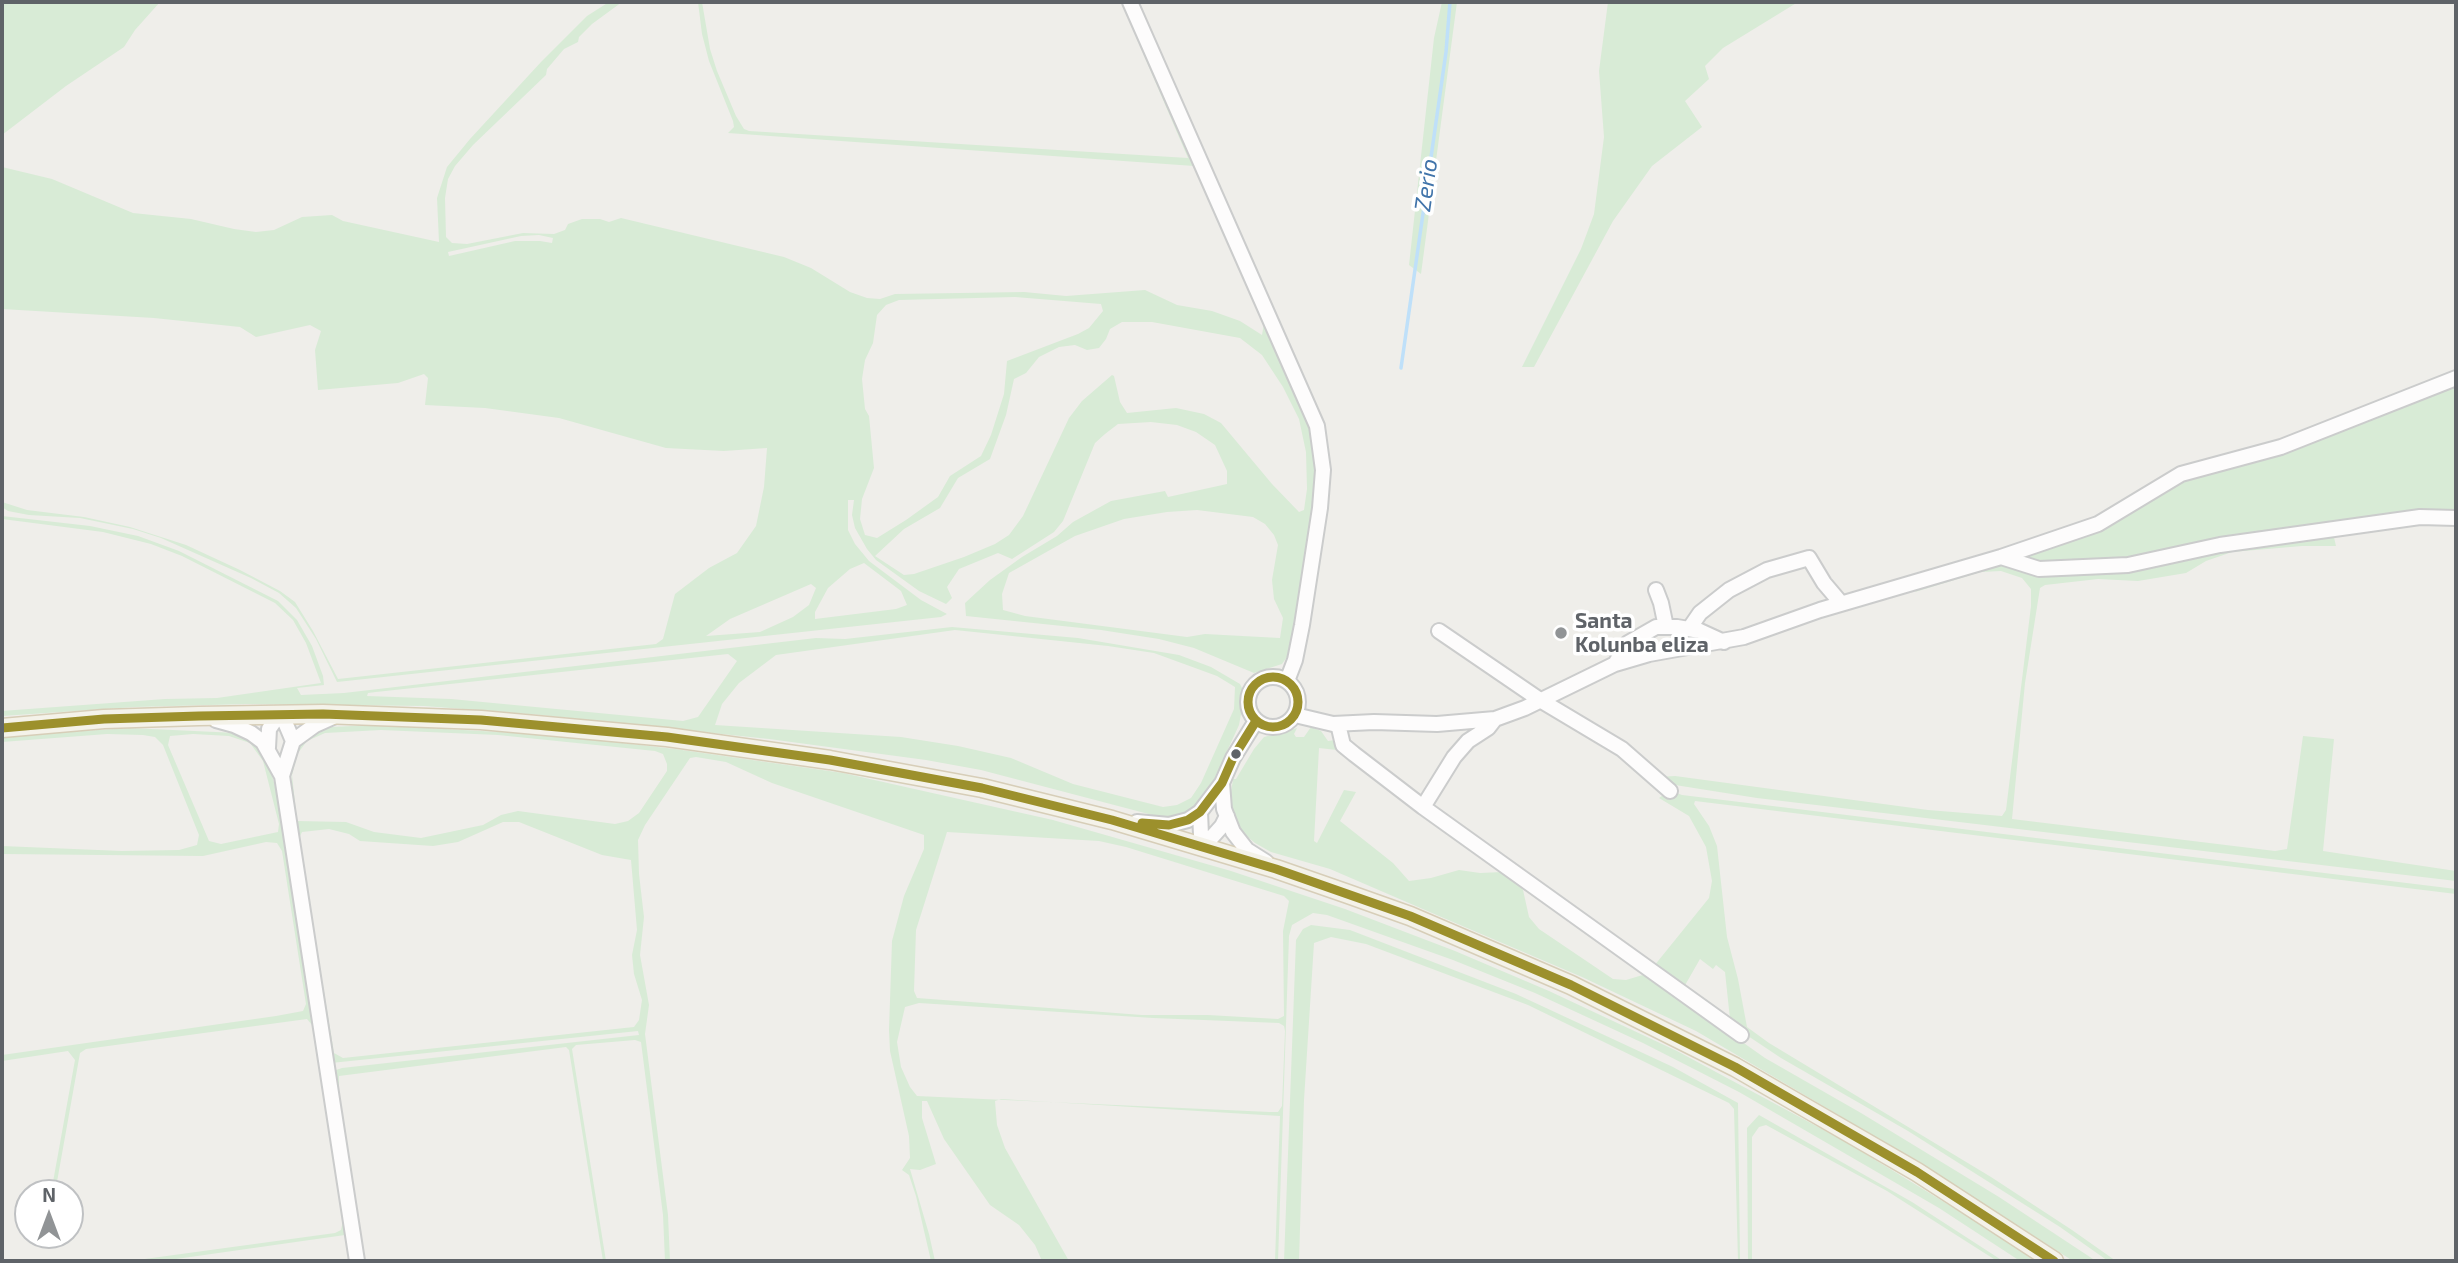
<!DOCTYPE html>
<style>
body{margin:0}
#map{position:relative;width:2458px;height:1263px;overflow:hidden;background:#efeeea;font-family:"Exo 2",sans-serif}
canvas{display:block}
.frame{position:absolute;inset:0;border:4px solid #5f6368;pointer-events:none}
.north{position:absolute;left:14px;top:1179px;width:70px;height:70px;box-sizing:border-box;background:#fff;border:2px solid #bfc1c3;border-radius:50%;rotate:0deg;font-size:19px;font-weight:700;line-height:28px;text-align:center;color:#5f6368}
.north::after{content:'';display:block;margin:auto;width:24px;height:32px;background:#919496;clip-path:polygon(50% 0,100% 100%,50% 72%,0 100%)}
</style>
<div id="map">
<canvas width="2458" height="1263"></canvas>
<div class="frame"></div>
<div class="north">N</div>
</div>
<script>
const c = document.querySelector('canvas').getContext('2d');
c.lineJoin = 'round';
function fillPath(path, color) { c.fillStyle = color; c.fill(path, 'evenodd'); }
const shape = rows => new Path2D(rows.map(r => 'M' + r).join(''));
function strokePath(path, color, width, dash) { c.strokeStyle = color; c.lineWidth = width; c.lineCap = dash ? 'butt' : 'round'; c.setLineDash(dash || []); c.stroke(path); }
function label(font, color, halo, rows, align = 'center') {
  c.font = font + ' "Exo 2",sans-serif'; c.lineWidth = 7; c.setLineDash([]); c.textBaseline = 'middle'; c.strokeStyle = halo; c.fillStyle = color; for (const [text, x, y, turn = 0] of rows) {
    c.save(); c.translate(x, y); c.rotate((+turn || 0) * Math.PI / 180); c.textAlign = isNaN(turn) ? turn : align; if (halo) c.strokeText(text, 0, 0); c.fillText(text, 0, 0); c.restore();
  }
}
const green = shape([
 [2,2,160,2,135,30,124,47,66,86,2,135],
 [609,2,622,2,592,24,579,37,578,42,564,49,547,69,546,75,473,145,455,166,448,179,445,198,446,237,452,243,467,244,523,233,554,234,565,230,568,224,582,219,600,219,609,222,621,218,784,257,811,268,850,292,867,298,880,299,895,294,1024,292,1066,296,1145,290,1177,305,1212,311,1240,321,1262,335,1264,323,1194,166,728,133,734,127,733,121,709,61,702,34,698,2,702,2,710,49,717,71,736,116,744,129,749,131,1188,158,1121,2,1126,2,1313,424,1319,480,1304,584,1298,604,1287,657,1282,664,1254,673,1194,648,1159,639,1101,630,966,616,965,603,990,580,1022,557,1057,536,1073,522,1111,501,1165,491,1168,497,1227,484,1227,471,1215,445,1196,432,1177,425,1151,422,1118,424,1105,434,1095,443,1063,521,1054,532,1012,559,998,553,959,569,947,587,952,598,946,604,919,591,876,560,867,549,855,528,852,515,854,500,848,500,848,530,855,544,869,561,921,600,947,614,941,617,337,682,316,639,296,608,279,593,251,578,161,538,133,529,80,518,29,515,8,511,2,507,2,502,27,510,84,517,130,527,186,545,240,570,280,591,295,602,313,631,338,679,656,644,663,639,675,594,709,568,737,553,756,526,764,487,767,448,724,451,666,448,559,418,485,408,425,405,428,378,424,374,398,383,318,390,315,350,321,331,310,325,256,337,240,327,154,318,2,309,2,167,52,179,133,213,191,219,234,229,256,232,274,230,302,217,332,215,343,221,439,242,437,198,447,167,470,139,541,62,587,16],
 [539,235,553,238,552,243,540,241,515,241,449,256,448,252,521,236],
 [1015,297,1101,304,1103,311,1089,328,1078,334,1007,361,1004,394,991,435,981,456,950,476,938,497,906,520,877,538,865,535,860,519,862,499,874,468,869,416,865,409,862,379,865,360,873,343,877,315,886,305,899,300],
 [1122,322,1152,322,1240,338,1262,355,1283,387,1299,419,1306,452,1307,489,1304,510,1299,512,1272,484,1221,423,1204,414,1176,408,1127,413,1120,402,1114,376,1112,375,1082,401,1069,418,1023,516,1009,535,995,544,964,557,914,574,904,575,875,556,904,529,940,508,958,478,990,459,1006,415,1014,379,1026,373,1039,357,1059,347,1075,345,1087,350,1099,348,1106,339,1110,329],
 [1197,510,1253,517,1265,524,1274,535,1278,545,1272,580,1274,599,1283,618,1280,638,1205,634,1187,637,1025,616,1003,610,1002,594,1009,573,1075,536,1124,519,1167,512],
 [864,563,901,591,907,605,896,609,815,619,815,612,828,588,850,569],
 [811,584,816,588,809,605,793,617,760,632,706,636,730,619],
 [1442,2,1457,2,1421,274,1409,265,1434,38],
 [1608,2,1798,2,1723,48,1705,66,1709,79,1685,101,1702,127,1652,166,1613,221,1534,367,1522,367,1581,249,1594,214,1604,137,1599,71],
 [2456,382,2456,515,2118,561,2042,564,2012,559,2089,534,2132,513,2164,487],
 [2,516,90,526,138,536,179,551,278,601,297,620,312,646,323,676,324,685,297,688,301,695,344,693,816,638,845,639,952,627,1078,638,1179,655,1211,667,1240,684,1242,688,1241,714,1239,725,1208,793,1197,806,1186,813,1171,817,1160,817,981,770,926,760,769,739,541,715,424,706,248,704,135,707,2,716,2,711,15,710,165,699,217,698,321,683,306,643,293,620,275,603,182,556,151,544,103,532,2,519],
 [955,630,1108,646,1154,653,1217,676,1235,687,1234,709,1201,783,1191,798,1177,805,1163,807,1073,784,1011,758,958,746,901,737,715,725,722,704,739,683,776,655],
 [728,654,737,661,698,717,683,721,451,699,367,696,368,693,376,692],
 [2333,533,2336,546,2302,546,2232,552,2206,561,2186,573,2138,581,2098,579,2045,585,2040,588,2025,683,2012,819,2275,851,2287,849,2303,736,2334,739,2323,851,2456,871,2456,881,1757,798,1675,785,1658,777,1675,776,1928,810,2002,816,2006,810,2031,606,2031,589,2022,578,2001,571,1981,572,1915,592,1919,586,1993,564,2038,572,2190,555],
 [374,725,553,735,675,749,843,773,1053,820,1231,871,1345,909,1455,951,1549,991,1677,1051,1846,1142,1998,1235,2036,1261,2020,1261,1939,1208,1739,1092,1643,1043,1535,993,1453,960,1327,915,1313,913,1292,925,1289,936,1278,1261,1275,1261,1280,1116,1001,1099,995,1101,997,1125,1005,1148,1069,1261,1042,1261,1035,1245,1019,1225,990,1205,944,1139,927,1101,922,1101,922,1118,936,1164,920,1170,910,1169,929,1234,935,1261,931,1261,916,1196,909,1175,902,1170,910,1158,909,1136,890,1051,889,1030,892,941,904,896,924,849,924,835,772,783,726,762,696,757,690,758,645,825,638,840,639,874,644,917,640,955,649,1005,645,1034,668,1215,670,1261,665,1261,663,1215,641,1042,635,1040,576,1045,572,1049,606,1261,603,1261,569,1050,566,1047,339,1076,339,1099,364,1261,361,1261,333,1071,342,1068,639,1035,638,1031,331,1063,294,823,291,763,294,753,303,741,318,730,330,727],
 [381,730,498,735,655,751,663,754,667,764,667,771,639,813,628,821,615,824,518,811,501,815,483,825,421,838,374,832,346,822,297,821,292,775,298,753,307,741,325,733],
 [503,822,519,822,602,855,631,860,637,930,632,955,634,974,642,1000,639,1020,634,1027,343,1058,334,1053,299,838,302,832,329,829,349,834,360,841,433,846,458,842],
 [947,832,1099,841,1126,847,1284,896,1289,901,1283,931,1284,1016,1278,1019,1208,1015,1142,1015,917,998,914,991,916,930],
 [919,1003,1153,1018,1279,1023,1284,1026,1285,1031,1282,1106,1278,1112,1270,1112,917,1096,910,1087,901,1067,897,1042,905,1007],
 [1311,727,1321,731,1328,741,1335,740,1345,754,1341,755,1337,750,1319,748,1314,841,1317,843,1344,790,1356,792,1340,821,1393,863,1409,881,1431,878,1459,870,1480,873,1502,872,1517,881,1523,890,1529,917,1539,929,1613,979,1626,980,1646,974,1765,1058,1861,1113,1999,1197,2096,1261,2073,1261,1925,1166,1696,1031,1582,977,1446,919,1330,869,1271,852,1255,843,1243,833,1232,819,1229,805,1233,779,1236,779,1254,749,1264,737,1297,728,1294,734,1296,737,1304,737],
 [130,728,237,733,251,740,263,751,269,762,286,833,353,1261,349,1261,345,1235,162,1261,130,1261,335,1233,341,1230,343,1221,312,1025,307,1019,86,1049,80,1053,55,1193,51,1193,75,1060,68,1051,2,1061,2,1055,276,1016,303,1011,306,1004,282,851,277,843,266,842,203,856,2,854,2,846,122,851,179,850,197,845,199,835,163,745,155,737,143,735,107,734,2,742,2,736],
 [193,734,229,736,250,743,263,761,279,824,278,832,221,844,209,841,168,745,170,736],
 [1665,789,1682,795,2456,889,2456,894,1695,801,1694,804,1709,826,1717,846,1727,937,1738,979,1747,1027,1769,1043,1991,1177,2072,1230,2116,1261,2108,1261,2060,1227,1908,1131,1781,1058,1748,1036,1730,1019,1725,972,1716,965,1713,969,1700,959,1684,987,1654,966,1709,898,1712,881,1706,847,1689,816,1659,798,1666,793],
 [1311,925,1350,930,1516,994,1673,1067,1738,1103,1740,1261,1738,1261,1734,1109,1729,1103,1528,1005,1366,944,1331,937,1314,943,1304,1100,1299,1261,1284,1261,1296,940,1303,929],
 [1759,1115,1912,1202,2003,1261,1997,1261,1887,1191,1766,1125,1759,1127,1752,1137,1752,1261,1748,1261,1747,1128]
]);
const stream = shape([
 [1401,368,1446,52,1450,2]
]);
const minor = shape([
 [1130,2,1317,426,1323,470,1320,508,1302,625,1295,660,1287,681],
 [2001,557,2039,569,2128,565,2220,545,2420,517,2456,518],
 [1656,590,1661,603,1666,627],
 [1689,629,1700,613,1729,590,1767,570,1809,558,1824,583,1841,603],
 [1439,631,1540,700,1622,749,1670,791],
 [1615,664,1628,643,1656,627,1677,627,1700,631,1724,642],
 '1248 702a25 25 0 1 1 50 0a25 25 0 1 1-50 0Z',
 [1295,715,1333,724,1374,722,1437,724,1495,719,1525,708,1615,664,1649,654,1744,637,1820,610,2001,557,2098,524,2181,474,2281,447,2456,378],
 [216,720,234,725,251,733,263,742,282,776,357,1261],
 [1338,724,1343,745,1354,754,1423,807,1741,1035],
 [268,748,269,729,276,719,282,715,293,741],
 [282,776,293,741,315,725,335,716],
 [1222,783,1224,809,1233,832,1247,850,1266,862],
 [1423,807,1454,757,1468,741,1488,728,1495,719],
 [1200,812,1201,835,1204,846,1222,826,1227,816],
 [1137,822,1169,825,1188,820,1200,812,1222,783,1233,758,1256,721]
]);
const major = shape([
 [2,728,104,719,199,716,323,714,481,720,667,737,830,760,982,788,1112,820,1276,869,1348,894,1410,916,1571,985,1735,1067,1917,1172,2054,1261]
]);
const bus1 = shape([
 '1248 702a25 25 0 1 1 50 0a25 25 0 1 1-50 0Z',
 [2,728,104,719,199,716,323,714,481,720,667,737,830,760,982,788,1112,820,1276,869,1410,916,1571,985,1735,1067,1917,1172,2054,1261],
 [1142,823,1169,825,1188,820,1200,812,1222,783,1233,758,1256,721]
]);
const markers = [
 [1561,633,7,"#919496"],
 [1236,754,6,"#5f6368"]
];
const poiNames = [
 ["Santa",1575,621],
 ["Kolunba eliza",1575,645]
];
const waterNames = [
 ["Zerio",1426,185,-82]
];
fillPath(green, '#d8ebd6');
strokePath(stream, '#bfe0f9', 3.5);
strokePath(minor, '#cbcccc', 18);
strokePath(major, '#d7ceb8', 21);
strokePath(minor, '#fdfcfc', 14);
strokePath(major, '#f4f2e9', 18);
strokePath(bus1, '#9c902c', 9);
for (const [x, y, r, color] of markers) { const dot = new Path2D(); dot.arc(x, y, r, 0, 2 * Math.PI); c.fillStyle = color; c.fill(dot); strokePath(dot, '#fff', 2.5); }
label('bold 21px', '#5f6368', '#fff', poiNames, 'left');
label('italic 23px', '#4174aa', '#fff', waterNames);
</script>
